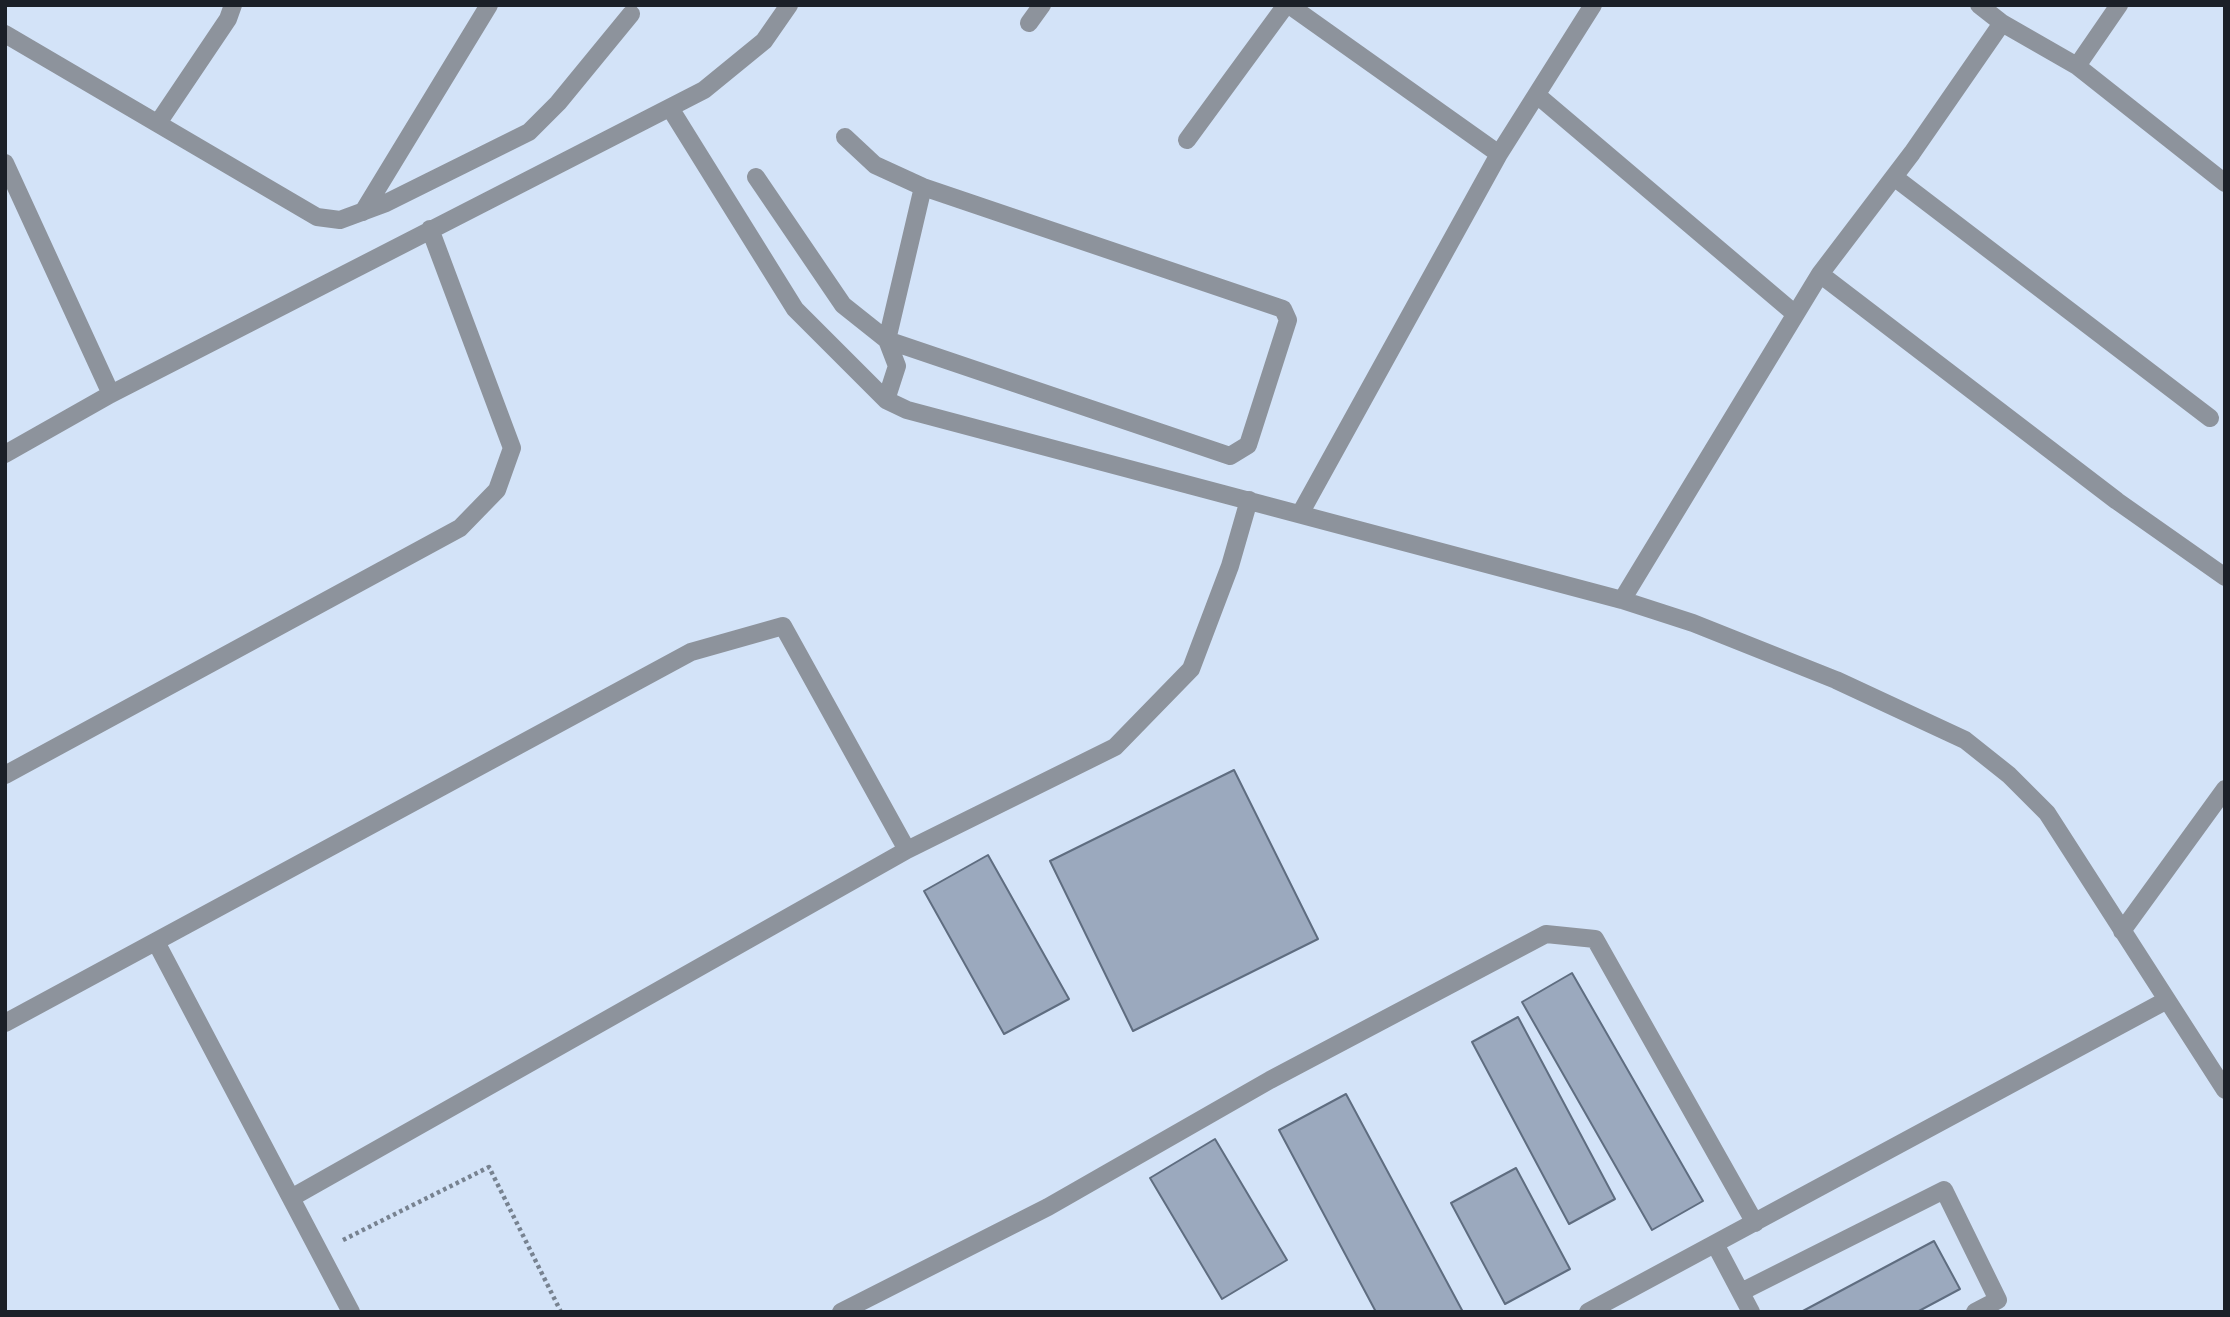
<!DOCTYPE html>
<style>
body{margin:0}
#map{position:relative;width:2230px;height:1317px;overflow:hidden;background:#d3e3f8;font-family:Raleway,sans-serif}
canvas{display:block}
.frame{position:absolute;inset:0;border:7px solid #1b2028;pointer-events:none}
</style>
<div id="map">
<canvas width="2230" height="1317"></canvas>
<div class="frame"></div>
</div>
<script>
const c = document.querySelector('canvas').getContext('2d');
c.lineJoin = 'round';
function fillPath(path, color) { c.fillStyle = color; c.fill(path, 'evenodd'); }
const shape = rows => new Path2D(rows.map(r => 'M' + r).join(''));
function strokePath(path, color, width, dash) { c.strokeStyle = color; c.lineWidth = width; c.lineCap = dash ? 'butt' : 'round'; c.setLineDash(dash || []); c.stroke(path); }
const building = shape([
 [1234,770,1318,939,1133,1031,1050,861,1234,770],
 [988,855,1069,999,1004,1034,924,891,988,855],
 [1572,973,1703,1201,1652,1230,1522,1002,1572,973],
 [1518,1017,1615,1199,1569,1224,1472,1042,1518,1017],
 [1346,1094,1463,1312,1376,1312,1279,1130,1346,1094],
 [1215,1139,1287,1260,1222,1299,1150,1178,1215,1139],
 [1516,1168,1570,1269,1505,1304,1451,1203,1516,1168],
 [1934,1241,1960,1289,1917,1312,1801,1312,1934,1241]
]);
const path = shape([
 [343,1240,489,1167,561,1312]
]);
const minor = shape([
 [1289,5,1499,154],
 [1979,5,2002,23,2077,66,2119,5],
 [1029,23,1042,5],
 [5,34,317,217,340,220,386,203,529,132,558,103,631,14],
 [2077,66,2225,183],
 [1537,95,1794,313],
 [670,108,795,309,886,400,907,410,1622,600,1693,623,1836,680,1965,740,2009,775,2047,813,2225,1090],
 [158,123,228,19,233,5],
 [1187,140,1286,5],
 [5,163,111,394],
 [756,177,843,305,887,340,1230,456,1248,445,1288,320,1283,309,923,187,875,165,845,137],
 [1894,177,2210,418],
 [363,212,489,5],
 [1820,274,2117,501,2225,577],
 [886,400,897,366,887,340,923,187],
 [5,454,111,394,704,90,764,41,789,5],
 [1300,514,1499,154,1593,5],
 [1622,600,1820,274,1912,153,2002,23],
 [5,775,460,528,497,490,512,448,430,229],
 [907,850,1115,747,1191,669,1230,566,1249,500],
 [2122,931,2225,789],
 [156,942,351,1312],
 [5,1023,691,652,783,626,907,850,291,1198],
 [1715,1244,1751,1312],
 [1741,1292,1944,1190,1998,1300,1975,1312],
 [841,1312,1048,1207,1270,1080,1546,934,1595,939,1755,1223],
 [1588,1312,2167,1000]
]);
fillPath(building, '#9ba9be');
strokePath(building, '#5f6d80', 2);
strokePath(path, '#778290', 4.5, [3.5, 3.5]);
strokePath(minor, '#8d939c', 18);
</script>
